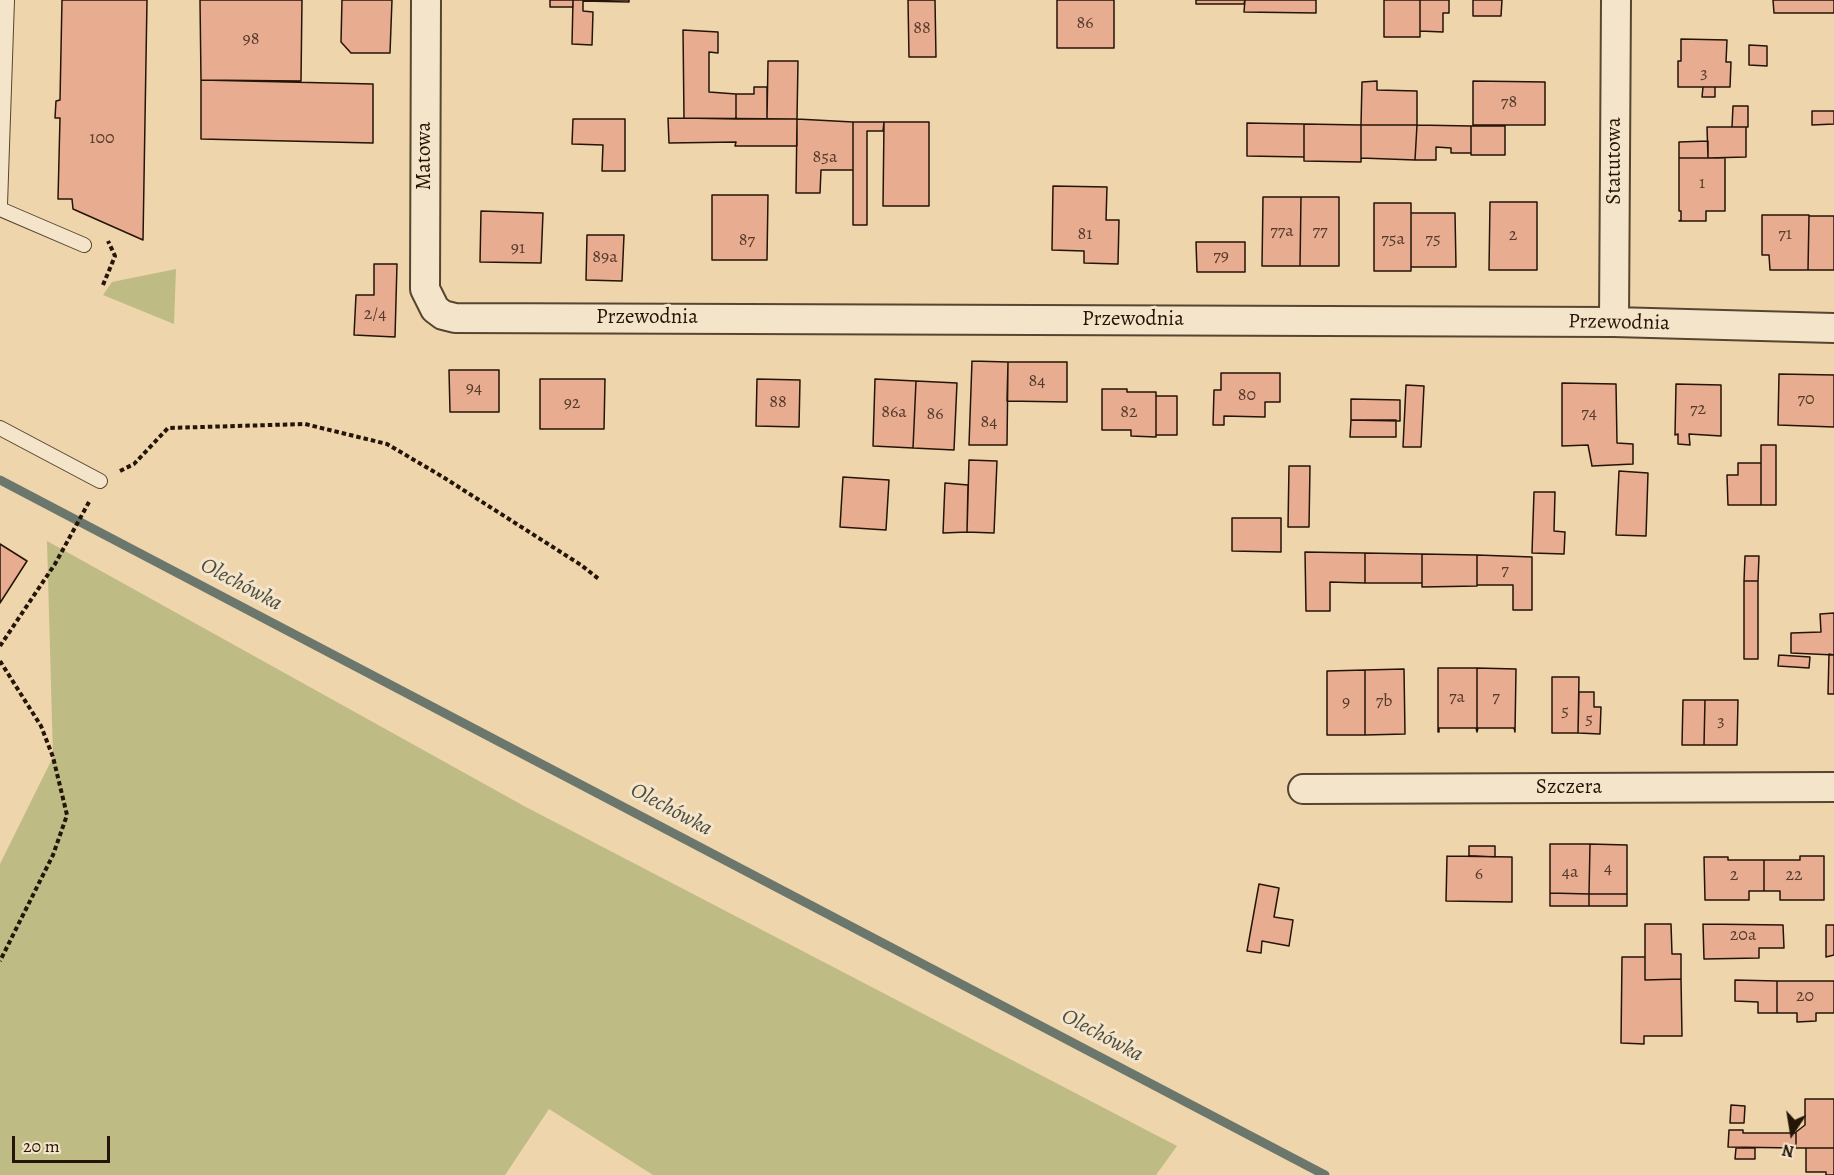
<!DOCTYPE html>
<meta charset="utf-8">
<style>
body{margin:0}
#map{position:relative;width:1834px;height:1175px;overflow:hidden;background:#eed5ac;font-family:Alegreya,serif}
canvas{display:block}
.north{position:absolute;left:1762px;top:1103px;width:60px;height:60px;-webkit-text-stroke:4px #f4e4c9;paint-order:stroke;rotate:192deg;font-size:16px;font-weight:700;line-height:24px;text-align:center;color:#241507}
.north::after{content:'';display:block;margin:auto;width:21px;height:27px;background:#241507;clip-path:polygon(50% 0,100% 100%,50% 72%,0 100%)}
.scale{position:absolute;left:12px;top:1136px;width:98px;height:27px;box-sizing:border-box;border:3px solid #241507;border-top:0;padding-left:8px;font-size:18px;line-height:21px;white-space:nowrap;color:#241507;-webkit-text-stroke:4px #f4e4c9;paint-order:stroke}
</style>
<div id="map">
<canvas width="1834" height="1175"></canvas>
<div class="north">N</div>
<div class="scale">20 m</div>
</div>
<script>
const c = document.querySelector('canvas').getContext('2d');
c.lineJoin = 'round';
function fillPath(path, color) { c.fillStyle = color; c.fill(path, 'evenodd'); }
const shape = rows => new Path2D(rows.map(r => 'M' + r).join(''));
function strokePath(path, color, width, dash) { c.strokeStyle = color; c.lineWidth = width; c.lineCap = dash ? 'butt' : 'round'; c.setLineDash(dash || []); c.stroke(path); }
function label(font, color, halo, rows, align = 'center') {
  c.font = font + ' Alegreya,serif'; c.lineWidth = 6; c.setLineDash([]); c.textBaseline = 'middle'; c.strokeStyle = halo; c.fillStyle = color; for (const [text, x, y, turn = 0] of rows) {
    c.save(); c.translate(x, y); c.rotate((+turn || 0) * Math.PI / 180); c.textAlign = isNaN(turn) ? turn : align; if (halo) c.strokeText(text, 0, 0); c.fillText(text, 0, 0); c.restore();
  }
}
const green = shape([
 [176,269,174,324,103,295,112,282],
 [47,541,524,806,1177,1146,1156,1175,653,1175,549,1109,505,1175,0,1175,0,864,53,757]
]);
const stream = shape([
 [0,480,1325,1175]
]);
const building = shape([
 [62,0,147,0,143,240,73,209,72,199,58,199,60,118,55,118,56,101,60,100,62,0],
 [200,0,302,0,301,81,201,80,200,0],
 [342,0,392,0,390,53,351,53,341,42,342,0],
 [550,0,573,0,573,7,550,7,550,0],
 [573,0,629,0,629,2,583,1,583,11,593,12,592,45,572,44,573,0],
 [908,0,935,0,936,57,909,57,908,0],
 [1057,0,1114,0,1114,48,1057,48,1057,0],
 [1196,0,1245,0,1244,4,1196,4,1196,0],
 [1245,0,1316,0,1316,13,1244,12,1245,0],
 [1384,0,1420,0,1420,37,1384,37,1384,0],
 [1420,0,1449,0,1449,13,1443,13,1443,32,1420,31,1420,0],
 [1473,0,1502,0,1501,16,1473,16,1473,0],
 [1773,0,1834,0,1834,13,1774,13,1773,0],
 [683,30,718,32,718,53,709,52,709,92,736,94,736,119,684,118,683,30],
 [1681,39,1727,40,1726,62,1731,62,1730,87,1678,87,1678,61,1681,61,1681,39],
 [1749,45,1767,46,1767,66,1749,65,1749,45],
 [768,61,798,61,797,119,767,119,768,61],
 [201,80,373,84,373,143,201,139,201,80],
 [1377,81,1377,90,1417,91,1417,125,1361,125,1362,82,1377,81],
 [1473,81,1545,82,1545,125,1473,125,1473,81],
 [754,87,767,87,767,119,736,119,736,94,754,94,754,87],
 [1703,87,1715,87,1715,97,1702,97,1703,87],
 [1733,106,1748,106,1748,127,1732,127,1733,106],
 [1812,111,1834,111,1834,124,1812,125,1812,111],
 [668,118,797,119,797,146,735,146,736,142,669,143,668,118],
 [573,119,625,119,625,171,602,171,603,145,572,144,573,119],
 [797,119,853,122,853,170,821,170,820,193,796,193,797,119],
 [853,122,884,122,883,131,867,131,867,225,853,225,853,122],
 [884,122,929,122,929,206,883,206,884,122],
 [1247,123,1304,124,1304,157,1247,156,1247,123],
 [1304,124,1361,125,1361,162,1304,161,1304,124],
 [1361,125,1417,125,1415,160,1361,158,1361,125],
 [1417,125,1471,126,1471,153,1451,153,1451,148,1436,147,1436,160,1415,160,1417,125],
 [1471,126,1505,126,1505,155,1471,155,1471,126],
 [1707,127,1746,127,1746,157,1708,158,1707,127],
 [1708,141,1708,158,1679,158,1679,142,1708,141],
 [1679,158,1725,158,1725,211,1706,211,1706,221,1679,221,1681,220,1681,211,1679,211,1679,158],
 [1053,186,1107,187,1106,220,1119,220,1118,264,1084,263,1084,251,1052,250,1053,186],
 [712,195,768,195,767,260,712,260,712,195],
 [1263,197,1301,197,1300,266,1262,266,1263,197],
 [1301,197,1339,197,1339,266,1300,266,1301,197],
 [1490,202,1537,202,1537,270,1489,270,1490,202],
 [1374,203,1411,203,1411,271,1374,271,1374,203],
 [481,211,543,213,541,263,480,262,481,211],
 [1411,213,1455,213,1456,267,1411,267,1411,213],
 [1762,215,1809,215,1808,270,1770,270,1769,255,1762,255,1762,215],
 [1809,216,1834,216,1834,270,1808,270,1809,216],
 [587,235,624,235,622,281,586,280,587,235],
 [1196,242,1245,242,1245,272,1197,272,1196,242],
 [374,264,397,264,395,337,354,335,356,295,374,295,374,264],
 [972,361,1008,362,1007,445,969,445,972,361],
 [1008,362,1067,362,1067,402,1007,401,1008,362],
 [449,370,499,370,499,412,450,412,449,370],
 [1221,373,1280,373,1280,402,1265,402,1265,417,1224,416,1224,425,1213,425,1214,390,1221,390,1221,373],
 [1779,374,1834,375,1834,427,1778,425,1779,374],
 [540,379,605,379,604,429,540,429,540,379],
 [757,379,800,380,799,427,756,426,757,379],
 [875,379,916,381,913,448,873,446,875,379],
 [916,381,957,383,954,450,913,448,916,381],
 [1562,383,1616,384,1617,443,1633,444,1633,464,1592,466,1588,445,1562,446,1562,383],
 [1676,384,1721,385,1721,436,1689,434,1690,445,1678,444,1678,434,1675,435,1676,384],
 [1406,385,1424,386,1421,447,1403,447,1406,385],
 [1102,389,1127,389,1127,392,1156,392,1156,437,1131,436,1131,430,1102,430,1102,389],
 [1156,396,1177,396,1177,435,1156,435,1156,396],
 [1351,399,1400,400,1400,421,1351,420,1351,399],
 [1351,420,1396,420,1396,437,1350,437,1351,420],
 [1761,445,1776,445,1776,505,1761,505,1761,445],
 [969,460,997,461,994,533,967,532,969,460],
 [1738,463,1761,463,1761,505,1728,505,1727,475,1738,475,1738,463],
 [1289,466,1310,466,1309,527,1288,527,1289,466],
 [1619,471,1648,473,1646,536,1616,535,1619,471],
 [843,477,889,480,886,530,840,527,843,477],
 [945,483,968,485,967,532,943,533,945,483],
 [1534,492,1555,492,1554,531,1565,532,1564,554,1532,553,1534,492],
 [1232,518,1281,518,1281,552,1232,551,1232,518],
 [0,544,27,561,0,603,0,544],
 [1305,552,1365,553,1365,583,1330,582,1330,611,1306,611,1305,552],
 [1365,553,1422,554,1422,583,1365,583,1365,553],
 [1422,554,1477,555,1477,586,1422,587,1422,554],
 [1477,555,1532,557,1532,610,1513,610,1513,585,1477,585,1477,555],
 [1745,556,1759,556,1758,581,1744,581,1745,556],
 [1744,581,1758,581,1758,659,1744,659,1744,581],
 [1834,613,1834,655,1791,653,1791,633,1821,632,1820,614,1834,613],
 [1829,654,1834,655,1834,694,1828,694,1829,654],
 [1779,655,1810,657,1809,668,1778,666,1779,655],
 [1438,668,1477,668,1477,732,1476,728,1439,728,1439,732,1438,732,1438,668],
 [1477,668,1516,669,1515,732,1514,728,1478,728,1477,732,1477,668],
 [1404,669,1405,734,1365,735,1365,670,1404,669],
 [1365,670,1365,735,1327,735,1327,671,1365,670],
 [1552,677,1579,677,1578,733,1552,733,1552,677],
 [1579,692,1594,692,1594,707,1601,707,1600,734,1578,733,1579,692],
 [1683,700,1705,700,1704,745,1682,745,1683,700],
 [1705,700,1738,700,1737,745,1704,745,1705,700],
 [1550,844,1590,844,1589,894,1550,893,1550,844],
 [1590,844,1627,845,1627,894,1589,894,1590,844],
 [1469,846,1495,846,1495,857,1469,856,1469,846],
 [1447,856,1512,857,1512,902,1446,901,1447,856],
 [1800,856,1824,856,1824,900,1780,900,1780,891,1764,891,1764,860,1800,860,1800,856],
 [1704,857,1728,857,1728,860,1764,860,1764,891,1749,891,1749,900,1705,900,1704,857],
 [1259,884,1279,888,1274,917,1293,920,1289,946,1262,941,1261,953,1247,951,1259,884],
 [1550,893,1589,894,1589,906,1550,906,1550,893],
 [1589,894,1627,894,1627,906,1589,906,1589,894],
 [1645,924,1671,924,1672,954,1681,954,1681,979,1645,980,1645,924],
 [1703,924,1783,925,1784,948,1759,948,1759,958,1704,959,1703,924],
 [1826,925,1834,925,1834,955,1826,957,1826,925],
 [1622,957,1645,957,1645,980,1681,979,1682,1036,1644,1036,1644,1044,1621,1043,1622,957],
 [1735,980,1777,981,1777,1013,1758,1013,1758,1002,1735,1001,1735,980],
 [1777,981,1834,981,1834,1013,1816,1013,1816,1021,1797,1022,1797,1013,1777,1013,1777,981],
 [1805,1099,1834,1099,1834,1148,1796,1148,1796,1132,1805,1125,1805,1099],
 [1731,1105,1745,1106,1744,1123,1730,1123,1731,1105],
 [1729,1130,1743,1130,1743,1133,1796,1133,1796,1148,1728,1147,1729,1130],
 [1736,1148,1755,1148,1755,1159,1735,1159,1736,1148],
 [1806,1148,1834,1148,1834,1175,1826,1175,1826,1172,1806,1172,1806,1148]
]);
const path = shape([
 [103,285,115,256,108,241],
 [120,471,134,464,168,428,305,424,387,444,443,477,581,565,600,580],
 [0,646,55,564,89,502],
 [0,661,41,726,53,757,67,815,53,855,0,961]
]);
const service = shape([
 [0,205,7,0],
 [0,209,84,245],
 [0,428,100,481]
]);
const minor = shape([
 [426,0,425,289,435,309,443,315,455,318,1614,322,1834,328],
 [1614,322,1616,0],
 [1303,789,1834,787]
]);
const numberNames = [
 ["86",1085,24],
 ["88",922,29],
 ["98",251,40],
 ["3",1704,74],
 ["78",1509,103],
 ["100",102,139],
 ["85a",825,158],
 ["1",1702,184],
 ["77a",1282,232],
 ["77",1320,232],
 ["81",1085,235],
 ["71",1785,235],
 ["2",1513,236],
 ["75a",1393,240],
 ["75",1433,240],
 ["87",747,241],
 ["91",518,249],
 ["79",1221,257],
 ["89a",605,258],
 ["2/4",375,315],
 ["84",1037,382],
 ["94",474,389],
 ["80",1247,396],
 ["70",1806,400],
 ["88",778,403],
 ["92",572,404],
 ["72",1698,410],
 ["86a",894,413],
 ["82",1129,413],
 ["74",1589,414],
 ["86",935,415],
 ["84",989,423],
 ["7",1505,571],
 ["7a",1457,698],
 ["7",1496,698],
 ["7b",1384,702],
 ["9",1346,703],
 ["5",1565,712],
 ["5",1589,720],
 ["3",1721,722],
 ["4",1608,869],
 ["4a",1570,873],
 ["6",1479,875],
 ["2",1734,876],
 ["22",1794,876],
 ["20a",1743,936],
 ["20",1805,997]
];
const streetNames = [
 ["Matowa",425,156,-90],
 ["Statutowa",1615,161,-90],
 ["Przewodnia",647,318],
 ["Przewodnia",1133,320],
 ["Przewodnia",1619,323,1],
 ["Szczera",1569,788]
];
const waterNames = [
 ["Olechówka",241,585,28],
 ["Olechówka",671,810,28],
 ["Olechówka",1102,1036,28]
];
fillPath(green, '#bfbb85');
strokePath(stream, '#6b776c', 9);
fillPath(building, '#e8ac91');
strokePath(building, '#241507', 1.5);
strokePath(service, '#564530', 16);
strokePath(minor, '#564530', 32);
strokePath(path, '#241507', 4, [4.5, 3]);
strokePath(service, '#f4e4c9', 14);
strokePath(minor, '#f4e4c9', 28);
label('18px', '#553b2a', null, numberNames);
label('21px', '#241507', '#f4e4c9', streetNames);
label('italic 22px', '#4d4e42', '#f4e4c9', waterNames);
</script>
